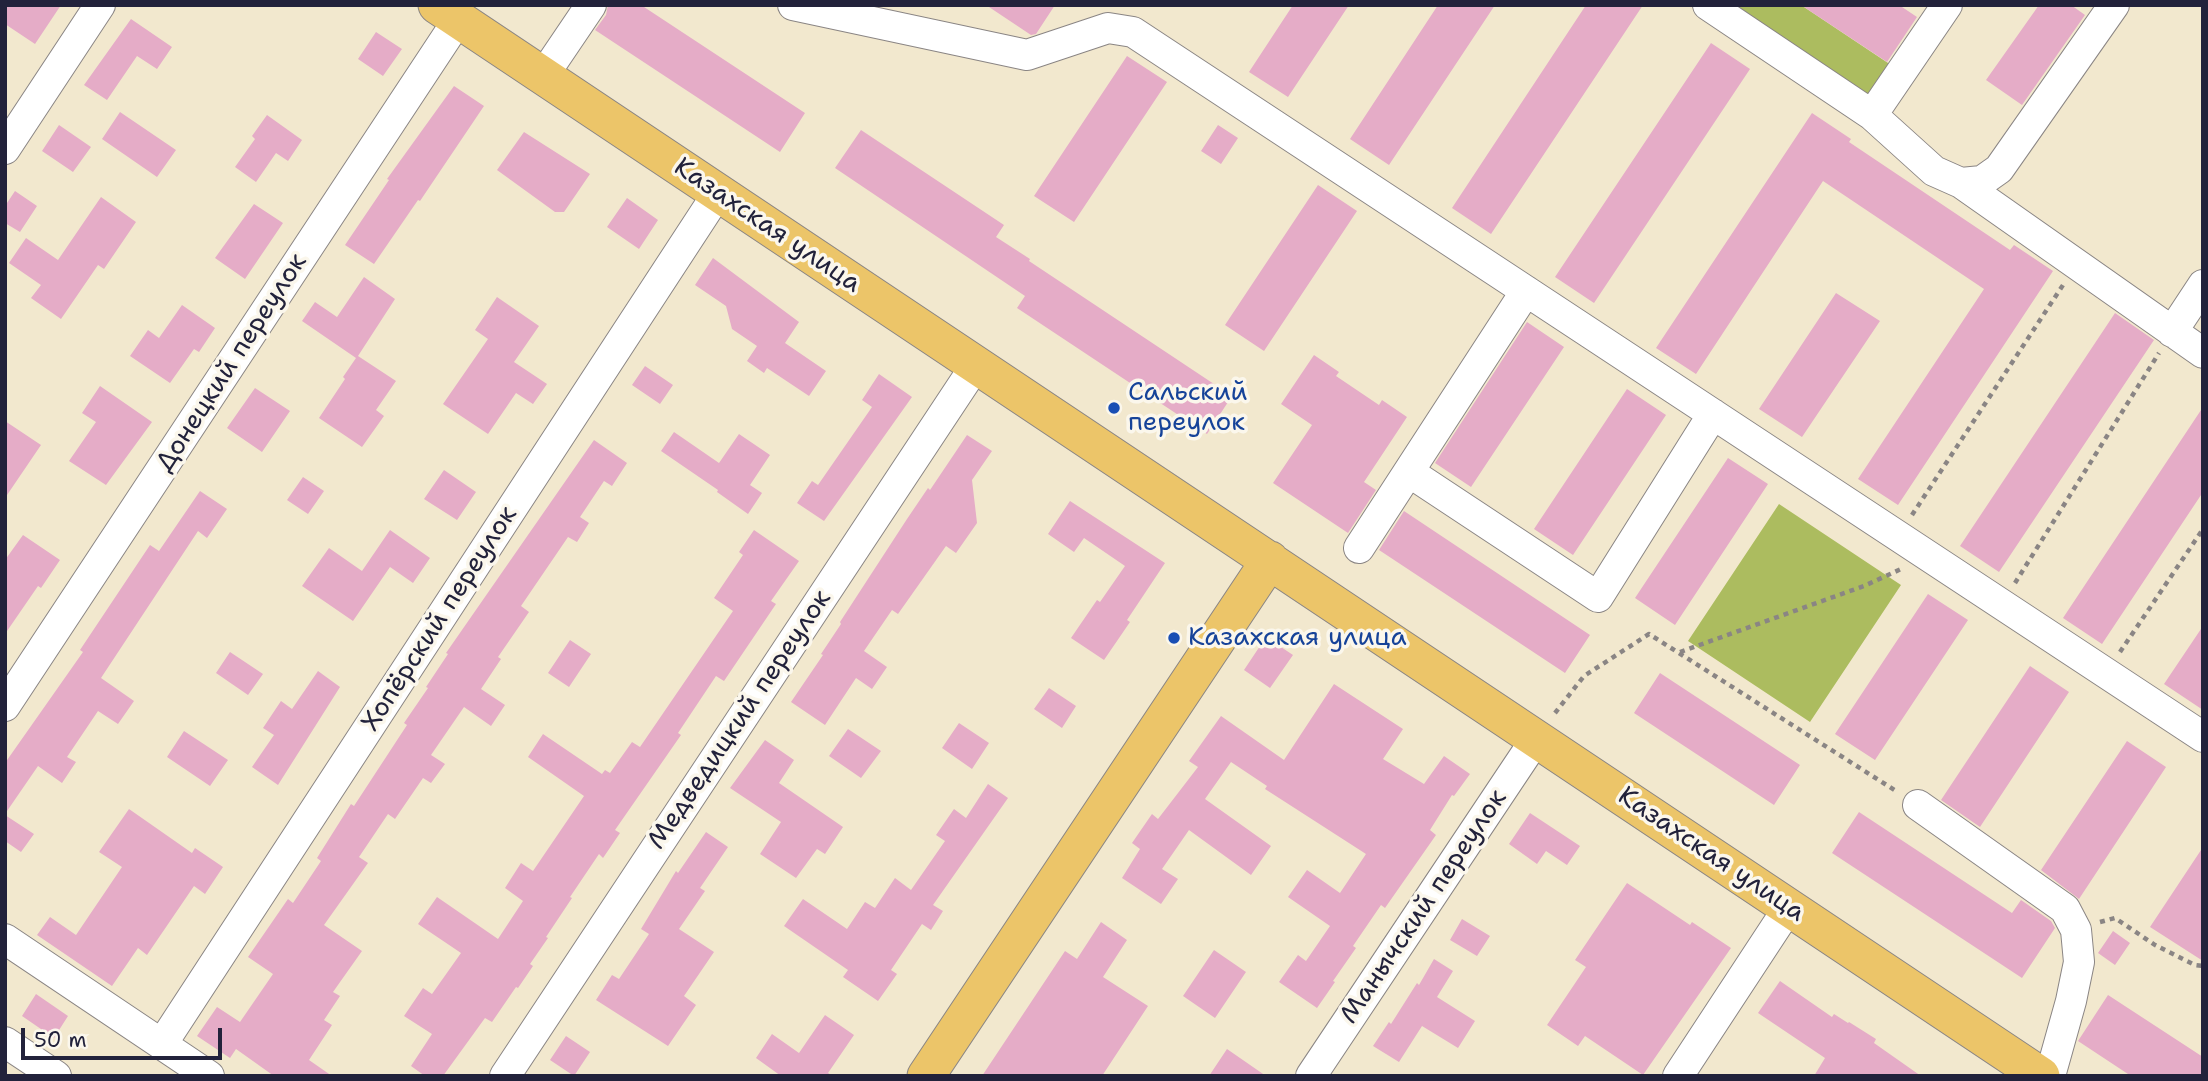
<!DOCTYPE html>
<meta charset="utf-8">
<style>
body{margin:0}
#map{position:relative;width:2208px;height:1081px;overflow:hidden;background:#f2e8ce;font-family:"Shantell Sans",sans-serif}
canvas{display:block}
.frame{position:absolute;inset:0;border:7px solid #22223b;pointer-events:none}
.scale{position:absolute;left:21px;top:1028px;width:201px;height:32px;box-sizing:border-box;border:4px solid #22223b;border-top:0;padding-left:9px;font-size:21px;line-height:24px;white-space:nowrap;color:#22223b;-webkit-text-stroke:5px #fbf7ec;paint-order:stroke}
</style>
<div id="map">
<canvas width="2208" height="1081"></canvas>
<div class="frame"></div>
<div class="scale">50 m</div>
</div>
<script>
const c = document.querySelector('canvas').getContext('2d');
c.lineJoin = 'round';
function fillPath(path, color) { c.fillStyle = color; c.fill(path, 'evenodd'); }
const shape = rows => new Path2D(rows.map(r => 'M' + r).join(''));
function strokePath(path, color, width, dash) { c.strokeStyle = color; c.lineWidth = width; c.lineCap = dash ? 'butt' : 'round'; c.setLineDash(dash || []); c.stroke(path); }
function label(font, color, halo, rows, align = 'center') {
  c.font = font + ' "Shantell Sans",sans-serif'; c.lineWidth = 7; c.setLineDash([]); c.textBaseline = 'middle'; c.strokeStyle = halo; c.fillStyle = color; for (const [text, x, y, turn = 0] of rows) {
    c.save(); c.translate(x, y); c.rotate((+turn || 0) * Math.PI / 180); c.textAlign = isNaN(turn) ? turn : align; if (halo) c.strokeText(text, 0, 0); c.fillText(text, 0, 0); c.restore();
  }
}
const green = shape([
 [1708,5,1801,5,1891,65,1862,108],
 [1779,504,1901,585,1810,722,1688,641]
]);
const building = shape([
 [5,5,61,5,35,44,5,24],
 [608,5,641,5,805,113,780,152,595,30,606,15],
 [986,5,1055,5,1036,34,1031,35],
 [1293,5,1349,5,1288,97,1249,72],
 [1438,5,1495,5,1389,165,1350,139],
 [1586,5,1643,5,1491,234,1452,208],
 [1801,5,1899,5,1917,17,1887,62],
 [2039,5,2071,5,2085,15,2022,105,1986,80],
 [131,19,172,47,157,69,137,56,107,100,84,85],
 [376,32,402,49,383,76,358,59],
 [1711,43,1750,69,1594,303,1555,277],
 [1127,56,1167,82,1074,222,1034,196],
 [454,86,484,106,420,201,418,200,374,264,345,245,389,180,387,179],
 [120,112,176,150,157,177,102,139],
 [1812,113,1851,139,1849,142,2010,250,2014,245,2053,271,1898,505,1858,479,1984,289,1823,181,1696,374,1656,348],
 [267,115,302,140,288,161,276,153,256,182,235,167,255,139,252,136],
 [59,125,91,147,73,172,42,151],
 [1218,125,1238,138,1221,164,1201,151],
 [861,130,1004,225,996,237,1030,259,1029,261,1232,396,1207,434,1017,308,1025,296,835,168],
 [524,132,590,174,564,212,555,212,497,170],
 [1318,185,1357,211,1264,351,1225,325],
 [15,191,37,206,20,232,5,223,5,206],
 [101,197,136,222,104,269,98,265,61,319,31,298,41,285,9,263,26,238,58,260],
 [627,198,658,220,639,249,607,227],
 [254,204,283,223,245,279,215,258],
 [713,258,799,322,785,343,826,371,809,396,767,368,764,373,747,361,757,346,732,329,726,306,695,285],
 [364,277,395,299,358,356,396,381,376,410,384,416,362,447,319,418,345,379,343,377,356,358,302,321,315,302,337,317],
 [1836,293,1880,321,1802,437,1759,409],
 [497,297,539,326,514,362,547,384,533,404,516,393,488,434,443,404,488,339,475,330],
 [182,305,215,328,199,352,194,349,170,383,130,356,148,330,159,338],
 [2115,313,2154,340,1999,572,1960,546],
 [1527,322,1564,347,1471,487,1435,463],
 [1314,355,1339,372,1336,376,1379,405,1382,400,1407,417,1364,482,1376,490,1348,533,1273,483,1312,425,1281,404],
 [645,366,673,385,660,404,632,385],
 [879,374,912,397,824,521,797,503,812,481,818,485,872,407,862,400],
 [100,386,152,422,106,485,69,461,96,422,82,413],
 [255,388,290,411,262,452,227,428],
 [1627,389,1666,415,1573,555,1534,529],
 [2203,407,2203,492,2102,644,2063,618],
 [5,421,41,445,5,498],
 [674,432,719,463,739,434,770,455,750,485,762,493,748,514,717,492,718,490,661,451],
 [967,435,992,451,972,480,977,523,956,553,946,546,898,614,892,610,864,651,887,667,872,689,856,678,825,725,791,702,823,655,821,654,841,624,840,622,907,519,928,488,930,490],
 [594,440,627,463,612,486,604,481,580,517,589,523,577,542,568,537,521,606,529,612,498,657,501,659,481,689,505,705,491,726,464,707,431,755,445,764,431,783,423,778,395,819,388,814,359,857,368,863,324,925,362,951,333,992,340,996,324,1020,332,1025,309,1060,332,1076,274,1076,236,1049,230,1058,197,1036,217,1007,240,1022,273,974,248,957,288,899,293,903,321,861,317,858,351,804,354,806,407,725,404,723,428,688,426,687,448,654,446,653],
 [1728,458,1768,484,1675,625,1635,598],
 [444,470,476,492,457,520,424,499],
 [303,477,324,491,308,514,287,500],
 [200,491,227,509,207,538,198,531,101,678,134,701,118,724,98,711,67,757,76,762,62,783,38,766,5,814,5,763,83,652,80,650,150,545,159,551],
 [1070,501,1165,563,1127,620,1130,622,1104,660,1071,638,1097,600,1100,602,1125,566,1084,538,1074,552,1048,534],
 [1404,511,1590,635,1565,673,1379,550],
 [390,530,430,558,413,583,390,567,353,621,302,586,329,548,362,571],
 [754,530,799,561,771,601,776,604,724,681,716,676,678,733,681,735,615,830,620,833,603,858,599,854,570,897,572,898,546,937,548,938,530,964,533,966,518,988,516,987,492,1022,485,1018,443,1076,425,1076,411,1066,432,1034,404,1016,423,988,432,994,461,953,418,924,437,897,498,939,523,901,505,888,521,863,533,871,584,796,528,757,543,734,602,774,605,770,610,773,632,742,640,747,733,611,714,598,743,555,739,552],
 [23,535,60,560,41,588,38,586,5,634,5,560],
 [1928,594,1968,620,1875,760,1835,734],
 [2203,626,2203,710,2164,684],
 [1266,637,1293,655,1270,688,1244,670],
 [570,640,591,654,569,687,548,673],
 [230,652,263,674,248,695,216,673],
 [2030,666,2069,692,1980,827,1941,800],
 [318,671,340,687,278,785,252,767,274,735,263,728,281,701,292,709],
 [1660,673,1800,765,1774,805,1634,713],
 [1334,684,1403,729,1383,759,1424,784,1444,756,1470,774,1454,796,1452,795,1430,830,1436,835,1385,908,1381,905,1353,946,1356,948,1333,981,1335,982,1317,1008,1279,982,1298,955,1306,961,1330,926,1288,897,1307,870,1340,893,1366,854,1265,789,1267,786,1231,762,1205,799,1271,846,1251,875,1189,830,1162,869,1178,879,1161,904,1122,878,1140,849,1132,843,1152,814,1158,819,1198,767,1189,761,1221,716,1284,760],
 [1049,688,1076,706,1062,728,1034,709],
 [959,723,989,743,972,769,942,748],
 [848,729,881,751,861,778,829,756],
 [184,731,228,760,210,786,167,757],
 [765,740,794,760,779,783,843,827,825,854,817,849,796,878,760,854,781,822,730,788],
 [2127,741,2166,767,2079,899,2041,870],
 [988,784,1008,798,933,905,943,911,931,930,922,924,891,970,897,974,878,1001,843,977,848,970,784,926,803,899,847,929,865,902,875,908,895,878,911,890,945,841,936,835,954,809,966,818],
 [129,809,192,853,195,848,223,867,205,894,194,886,147,955,138,948,112,986,37,935,50,917,76,935,122,867,99,852],
 [1859,812,2012,913,2021,900,2051,921,2055,928,2022,978,1832,853],
 [1530,813,1580,846,1567,865,1546,851,1537,864,1509,844],
 [5,815,34,834,21,852,5,841],
 [706,832,728,847,700,888,705,891,679,929,714,952,684,996,696,1005,668,1046,596,1000,612,975,619,979,649,934,641,929,676,871,678,873],
 [2203,847,2203,961,2150,927],
 [1627,883,1690,925,1692,922,1731,948,1643,1075,1585,1036,1578,1046,1547,1025,1586,967,1575,960],
 [1462,919,1490,936,1477,956,1450,940],
 [1101,922,1127,940,1103,977,1148,1006,1102,1076,982,1076,1065,951,1077,959],
 [2113,931,2130,943,2115,965,2098,953],
 [1214,950,1246,972,1215,1018,1183,996],
 [1434,959,1453,971,1437,997,1475,1021,1458,1048,1422,1026,1399,1062,1373,1046,1389,1022,1391,1024,1417,983,1419,985],
 [1780,981,1832,1017,1834,1014,1848,1023,1849,1022,1876,1039,1874,1043,1921,1076,1814,1076,1825,1058,1758,1013],
 [36,994,68,1016,54,1038,22,1016],
 [2108,995,2203,1057,2203,1076,2131,1076,2078,1041],
 [825,1015,854,1035,828,1073,833,1076,781,1076,756,1058,772,1034,799,1053],
 [566,1036,590,1052,574,1076,550,1060],
 [1227,1049,1266,1076,1209,1076]
]);
const path = shape([
 [1912,515,2063,285],
 [2015,583,2159,353],
 [1680,652,1864,586,1901,569],
 [2120,652,2203,529],
 [1555,713,1584,676,1649,634,1896,791],
 [2100,922,2115,918,2155,945,2195,965,2203,966]
]);
const minor = shape([
 [793,5,1027,55,1108,28,1133,32,2203,737],
 [1708,5,1872,115,1934,171,1961,183,1982,181,1999,169,2114,5],
 [543,76,591,5],
 [1872,115,1947,5],
 [5,149,100,5],
 [1961,183,2203,353],
 [2172,332,2203,285],
 [1409,472,1598,597,1713,414],
 [1359,548,1526,291],
 [5,706,458,20],
 [1918,805,2065,909,2076,930,2079,962,2071,1001,2050,1076],
 [5,939,209,1076],
 [5,1042,56,1076],
 [162,1044,718,193],
 [505,1076,976,365],
 [1311,1076,1536,739],
 [1678,1076,1789,907]
]);
const major = shape([
 [437,5,2041,1076],
 [926,1076,1270,560]
]);
const markers = [
 [1114,408,7,"#1a4fb4"],
 [1174,638,7,"#1a4fb4"]
];
const streetNames = [
 ["Казахская улица",767,226,34],
 ["Донецкий переулок",232,363,-57],
 ["Хопёрский переулок",440,619,-57],
 ["Медведицкий переулок",740,720,-56],
 ["Казахская улица",1711,855,34],
 ["Манычский переулок",1424,907,-56]
];
const transitNames = [
 ["Сальский",1128,393],
 ["переулок",1128,423],
 ["Казахская улица",1188,638]
];
fillPath(green, '#acbc5f');
fillPath(building, '#e5acc7');
strokePath(minor, '#8a8584', 32);
strokePath(major, '#8a8584', 39);
strokePath(path, '#8a8584', 4.5, [5, 5]);
strokePath(minor, '#fff', 30);
strokePath(major, '#ecc569', 37);
for (const [x, y, r, color] of markers) { const dot = new Path2D(); dot.arc(x, y, r, 0, 2 * Math.PI); c.fillStyle = color; c.fill(dot); strokePath(dot, '#fbf7ec', 2.5); }
label('26px', '#22223b', '#fbf7ec', streetNames);
label('26px', '#164399', '#fbf7ec', transitNames, 'left');
</script>
